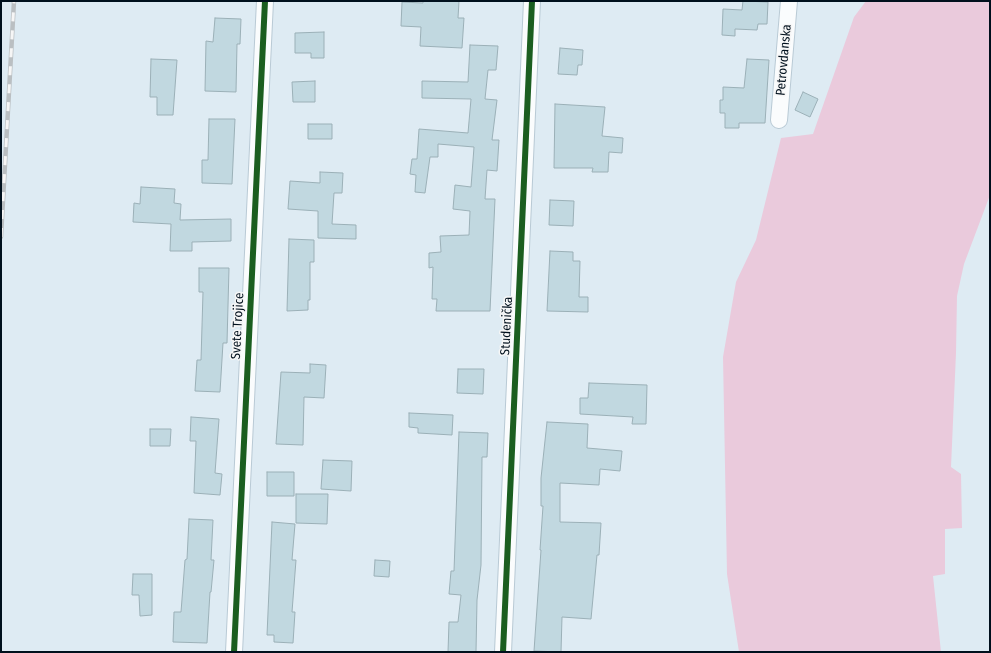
<!DOCTYPE html>
<meta charset="utf-8">
<style>
body{margin:0}
#map{position:relative;width:991px;height:653px;overflow:hidden;background:#deebf3;font-family:"Fira Sans Condensed",sans-serif}
canvas{display:block}
.frame{position:absolute;inset:0;border:2px solid #00101d;pointer-events:none}
</style>
<div id="map">
<canvas width="991" height="653"></canvas>
<div class="frame"></div>
</div>
<script>
const c = document.querySelector('canvas').getContext('2d');
c.lineJoin = 'round';
function fillPath(path, color) { c.fillStyle = color; c.fill(path, 'evenodd'); }
const shape = rows => new Path2D(rows.map(r => 'M' + r).join(''));
function strokePath(path, color, width, dash) { c.strokeStyle = color; c.lineWidth = width; c.lineCap = dash ? 'butt' : 'round'; c.setLineDash(dash || []); c.stroke(path); }
function label(font, color, halo, rows, align = 'center') {
  c.font = font + ' "Fira Sans Condensed",sans-serif'; c.lineWidth = 3; c.setLineDash([]); c.textBaseline = 'middle'; c.strokeStyle = halo; c.fillStyle = color; for (const [text, x, y, turn = 0] of rows) {
    c.save(); c.translate(x, y); c.rotate((+turn || 0) * Math.PI / 180); c.textAlign = isNaN(turn) ? turn : align; if (halo) c.strokeText(text, 0, 0); c.fillText(text, 0, 0); c.restore();
  }
}
const green = shape([
 [866,1,990,1,990,195,964,264,957,296,956,353,951,467,961,474,962,528,945,529,945,574,933,576,941,652,739,652,727,574,723,357,736,282,756,240,781,138,813,134,854,17]
]);
const building = shape([
 [423,1,459,1,458,18,464,18,462,48,420,46,421,27,401,26,402,2,423,3,423,1],
 [743,1,768,2,767,24,758,24,757,30,735,29,735,36,722,35,723,9,742,10,743,1],
 [215,18,241,19,240,44,237,44,236,92,205,91,206,41,213,42,215,18],
 [324,32,324,58,311,58,311,53,295,53,295,33,324,32],
 [470,45,498,46,496,70,488,70,485,99,497,100,492,140,499,140,497,171,487,170,485,199,495,199,490,311,436,311,437,299,432,299,433,267,429,268,429,253,441,252,440,236,469,235,470,211,453,209,455,185,471,187,474,147,438,144,438,157,430,157,425,193,415,192,416,175,410,174,412,159,417,159,419,129,468,133,471,99,422,98,422,81,468,82,470,45],
 [560,48,583,50,582,65,578,65,577,75,558,74,560,48],
 [151,59,177,60,173,115,157,115,157,97,150,97,151,59],
 [747,59,769,60,765,123,739,123,739,128,725,128,725,113,720,113,720,100,723,100,723,87,744,88,747,59],
 [315,81,315,102,293,102,292,82,315,81],
 [803,92,818,99,810,117,795,110,803,92],
 [555,104,605,107,602,136,623,138,622,153,609,152,608,172,592,172,593,168,554,168,555,104],
 [209,119,235,119,232,184,202,183,202,160,208,160,209,119],
 [308,124,332,124,332,139,308,139,308,124],
 [320,172,343,173,342,193,334,193,332,224,356,225,356,239,318,238,318,211,288,209,290,181,320,183,320,172],
 [141,187,175,189,174,203,181,204,180,220,231,219,231,241,192,242,192,251,170,251,171,224,133,222,134,203,140,204,141,187],
 [550,200,574,201,573,226,549,225,550,200],
 [289,239,314,240,314,262,310,262,310,300,308,300,308,310,287,311,289,239],
 [550,251,573,252,573,261,580,261,579,297,588,297,588,312,547,311,550,251],
 [199,268,229,268,227,343,223,343,220,392,195,391,197,360,201,360,203,292,199,292,199,268],
 [310,364,326,365,324,398,304,397,303,445,276,444,281,372,310,373,310,364],
 [458,369,484,369,483,394,457,393,458,369],
 [589,383,647,385,646,424,632,424,633,417,580,414,580,398,588,398,589,383],
 [409,413,453,415,452,435,418,433,418,428,409,427,409,413],
 [191,417,219,419,215,473,222,474,220,495,194,493,196,441,190,441,191,417],
 [547,422,588,424,587,448,622,451,620,471,600,469,599,485,560,483,560,522,601,523,599,555,597,555,591,619,562,617,561,652,534,651,541,550,540,550,543,506,541,506,541,478,547,422],
 [150,429,171,429,170,446,150,446,150,429],
 [459,432,488,433,487,457,482,457,481,565,477,600,476,652,448,652,449,622,458,622,461,595,449,594,451,571,454,571,459,432],
 [323,460,352,461,351,491,321,489,323,460],
 [267,472,294,472,294,496,267,496,267,472],
 [296,494,328,494,327,524,296,523,296,494],
 [189,519,213,520,211,560,214,560,211,592,210,592,207,643,173,642,174,612,181,612,185,560,187,559,189,519],
 [272,522,295,524,292,560,296,560,292,612,295,612,293,643,274,642,274,635,267,635,272,522],
 [375,560,390,561,389,577,374,576,375,560],
 [133,574,152,574,152,615,140,616,139,595,132,595,133,574]
]);
const minor = shape([
 [779,120,789,1],
 [234,652,265,1],
 [503,652,532,1]
]);
const rail = shape([
 [1,237,14,1]
]);
const cycleway = shape([
 [234,652,265,1],
 [503,652,532,1]
]);
const streetNames = [
 ["Petrovdanska",784,60,-85],
 ["Svete Trojice",238,326,-87],
 ["Studenička",507,326,-87]
];
fillPath(green, '#eacadc');
fillPath(building, '#c1d8e0');
strokePath(building, '#9bb0b7', 1);
strokePath(minor, '#b9cad5', 18);
strokePath(minor, '#fafcfd', 16);
strokePath(rail, '#babfc2', 4.5);
strokePath(rail, '#f6f6f6', 3, [9]);
strokePath(cycleway, '#1b5e20', 6);
label('13px', '#00101d', '#f6f6f6', streetNames);
</script>
